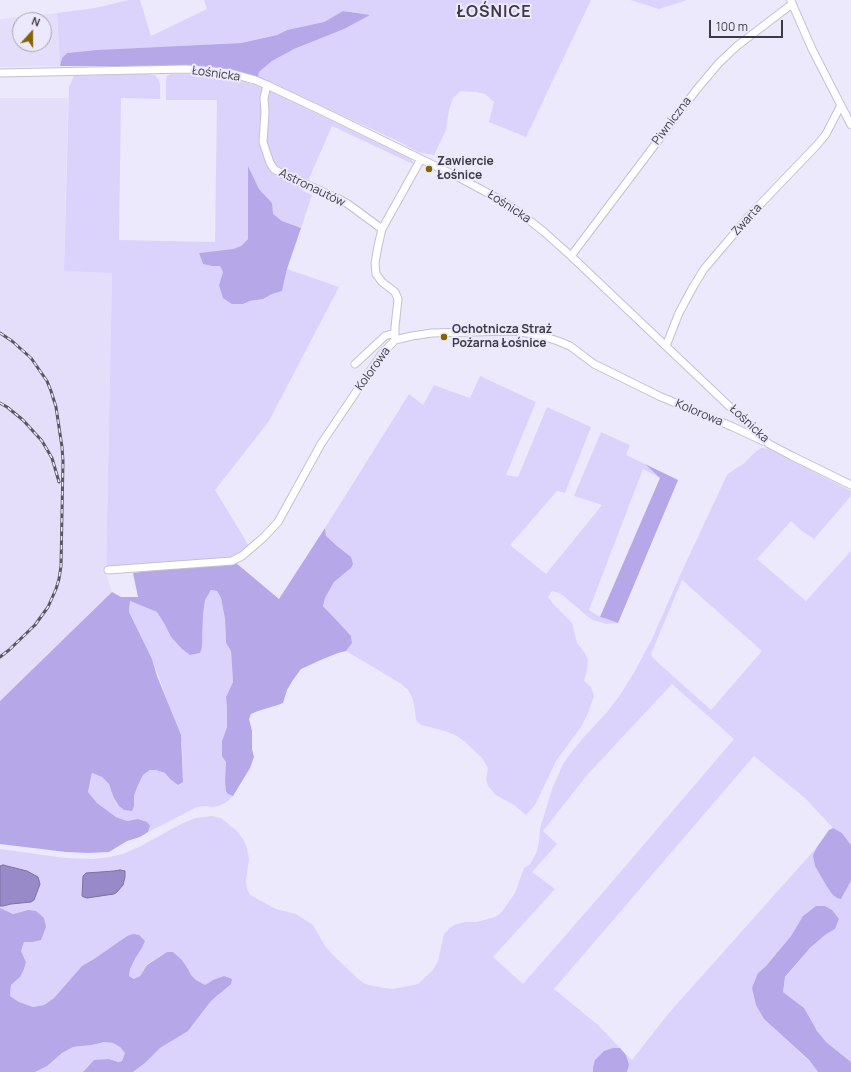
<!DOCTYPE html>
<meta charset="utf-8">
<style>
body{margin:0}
#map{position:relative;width:851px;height:1072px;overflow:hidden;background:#ede9fd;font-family:Manrope,sans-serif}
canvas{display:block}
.north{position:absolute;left:12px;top:12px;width:40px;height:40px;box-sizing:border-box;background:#ede9fd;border:1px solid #a6a3b2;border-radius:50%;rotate:21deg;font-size:11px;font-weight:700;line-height:16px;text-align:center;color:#3c3a42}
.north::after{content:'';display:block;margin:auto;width:14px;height:18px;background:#866300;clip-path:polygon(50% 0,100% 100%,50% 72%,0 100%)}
.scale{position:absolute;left:709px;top:20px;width:74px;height:18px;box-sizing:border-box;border:2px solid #3c3a42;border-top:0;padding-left:5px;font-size:12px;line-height:14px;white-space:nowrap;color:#3c3a42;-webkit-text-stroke:3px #ede9fd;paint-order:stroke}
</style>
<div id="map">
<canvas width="851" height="1072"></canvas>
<div class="north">N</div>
<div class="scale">100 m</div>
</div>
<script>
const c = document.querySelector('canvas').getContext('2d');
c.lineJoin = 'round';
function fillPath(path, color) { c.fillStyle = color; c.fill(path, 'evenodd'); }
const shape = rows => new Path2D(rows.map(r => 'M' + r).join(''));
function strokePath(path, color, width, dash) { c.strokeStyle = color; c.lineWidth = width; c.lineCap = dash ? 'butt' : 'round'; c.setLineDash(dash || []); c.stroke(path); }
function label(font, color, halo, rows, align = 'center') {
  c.font = font + ' Manrope,sans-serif'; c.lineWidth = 4; c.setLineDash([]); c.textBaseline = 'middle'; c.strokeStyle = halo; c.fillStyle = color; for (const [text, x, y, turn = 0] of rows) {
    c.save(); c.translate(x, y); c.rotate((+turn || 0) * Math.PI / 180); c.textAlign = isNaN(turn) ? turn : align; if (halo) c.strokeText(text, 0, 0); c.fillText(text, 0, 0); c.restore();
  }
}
const built = shape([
 [57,13,60,66,0,67,0,19],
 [20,20,44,20,44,44,20,44],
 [0,98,68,98,64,271,112,272,106,573,112,592,0,701]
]);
const green = shape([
 [128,0,140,0,151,36,207,9,204,0,591,0,526,137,489,122,494,102,485,94,476,92,461,91,453,98,449,110,446,130,434,155,418,152,400,142,258,77,259,72,272,61,294,49,344,29,369,15,343,11,324,22,287,30,277,35,241,43,96,50,67,53,62,58,60,66,57,13,95,8],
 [630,0,687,0,659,9],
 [147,74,155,75,158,79,160,85,160,99,121,98,119,240,215,242,217,100,166,100,166,80,167,76,171,74,178,74,220,75,234,78,255,85,263,89,262,103,269,165,305,186,303,191,312,195,301,228,282,221,272,214,272,203,259,189,248,167,248,239,241,246,233,249,199,253,203,264,212,266,220,266,223,272,219,285,243,304,250,301,263,299,272,294,282,291,287,269,339,287,269,421,215,490,249,546,240,555,233,557,112,566,107,569,106,573,112,273,64,271,69,87,74,76],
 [268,90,411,159,415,165,332,126,307,183,285,173,274,166,266,150,264,130],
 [480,376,536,402,506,475,518,477,547,407,591,427,565,493,557,491,510,545,546,574,602,505,574,496,601,432,630,445,626,455,645,464,660,478,643,469,589,610,600,617,607,619,618,623,606,624,593,620,587,616,565,597,559,593,552,591,548,597,554,605,572,623,577,643,584,652,588,660,587,669,584,681,591,687,594,696,588,713,581,727,556,761,535,805,526,815,514,805,496,795,488,786,486,779,488,768,482,758,464,741,455,735,445,731,421,725,416,720,414,704,412,697,408,690,400,683,346,651,352,643,351,636,341,625,323,606,325,598,334,582,351,568,337,546,326,536,325,528,409,394,423,405,434,385,470,398],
 [761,448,769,449,773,451,851,491,851,496,814,539,802,531,791,521,757,559,806,601,851,551,851,845,842,833,833,828,806,799,754,756,554,989,598,1025,620,1048,613,1048,593,1067,593,1072,133,1072,145,1063,160,1048,188,1031,211,1001,221,993,213,980,205,985,196,980,191,975,188,969,182,960,173,952,167,952,147,964,140,976,135,979,129,976,130,969,136,957,142,948,127,936,94,959,82,966,54,998,44,1005,33,1007,19,1002,10,996,11,985,20,977,26,962,21,951,24,942,32,942,28,910,13,914,0,908,0,906,3,906,34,900,40,884,27,871,3,865,0,866,0,849,66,858,93,859,109,857,123,854,141,846,179,825,195,818,212,816,221,818,236,830,243,839,247,848,249,859,246,880,247,889,250,895,276,909,296,914,313,925,325,946,332,954,357,978,365,984,384,988,393,989,418,984,433,970,438,961,444,934,451,927,456,924,466,922,477,922,495,917,501,913,515,893,524,868,530,864,533,859,537,851,539,841,540,829,552,789,563,764,570,754,584,737,607,712,620,695,636,669,652,639,681,573,727,475,735,469,743,464,754,453],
 [682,580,762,651,711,710,654,659,651,654],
 [672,684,734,739,605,890,523,984,493,957,555,889,532,872,557,844,543,831,587,775],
 [120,870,84,897,82,896,83,876,94,872,114,871],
 [211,590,217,591,221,598,225,619,226,643,231,651,233,682,226,697,227,708,227,727,222,741,226,762,225,781,228,794,233,796,228,801,219,806,212,807,206,806,197,807,148,832,150,826,138,819,127,821,116,817,97,803,88,792,91,782,92,773,102,777,109,784,113,796,134,806,134,796,138,785,143,775,150,770,156,770,165,773,170,779,183,782,182,744,165,694,152,659,129,612,130,601,157,612,165,625,171,637,182,649,191,655,200,653,203,631,203,615,205,600],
 [817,847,813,855,841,899,851,881,851,1062,826,1042,817,1031,811,1020,804,1008,783,992,785,978,810,948,825,935,835,929,839,919,825,906,816,906,803,916,791,936,766,966,758,973,764,1019,809,1061,818,1072,627,1072,628,1069,626,1055,632,1060,668,1014],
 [104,1042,113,1043,120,1047,125,1053,122,1061,118,1062,109,1059,91,1063,83,1072,35,1072,55,1059,62,1053,73,1047,92,1045]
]);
const forest = shape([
 [343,11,370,15,344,29,294,49,272,61,259,72,258,77,226,69,197,66,60,66,62,58,67,53,96,50,241,43,277,35,287,30,324,22],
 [248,166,259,189,272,203,273,214,282,221,301,228,287,269,282,291,272,294,263,299,250,301,243,304,232,304,223,298,219,285,223,272,220,266,212,266,203,264,199,253,233,249,241,246,248,239],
 [645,464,678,480,618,623,607,619,600,617,660,478],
 [325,528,326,536,337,546,351,557,353,564,351,568,334,582,325,598,323,606,341,625,351,636,352,643,346,651,338,653,323,659,301,669,293,680,287,690,283,703,278,705,258,711,251,714,249,719,252,731,252,749,254,757,250,768,233,796,228,794,226,791,225,781,226,762,222,756,222,741,227,727,227,708,226,697,233,682,231,651,226,643,225,619,221,598,217,591,211,590,205,600,203,615,202,647,200,653,190,655,182,649,171,637,165,625,157,612,130,601,129,612,152,659,157,676,181,735,183,782,178,785,170,779,165,773,156,770,150,770,143,775,138,785,134,796,134,806,132,811,124,810,119,806,113,796,109,784,102,777,92,773,88,792,97,803,116,817,127,821,138,819,147,822,150,826,148,832,140,837,127,841,109,852,88,853,66,852,0,844,0,701,112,592,121,597,138,597,133,573,192,566,236,563,279,599],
 [833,828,842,833,851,845,851,881,841,899,837,898,832,894,826,885,815,866,813,855,817,847,829,830],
 [816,906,825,906,832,910,839,919,835,929,825,935,810,948,785,977,783,992,804,1008,811,1020,817,1031,826,1042,851,1062,851,1072,818,1072,809,1060,764,1019,756,1005,752,988,758,973,766,966,791,936,803,916],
 [0,908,13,914,28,910,36,911,44,918,46,927,41,940,32,942,24,942,21,951,26,962,24,969,20,977,11,985,10,996,19,1002,33,1007,44,1005,54,998,82,966,94,959,127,936,133,934,139,935,145,941,142,948,136,957,130,969,129,976,134,979,140,976,147,965,167,952,173,952,182,960,188,969,191,975,196,980,205,985,213,980,224,976,232,979,231,984,211,1001,188,1031,160,1048,145,1063,133,1072,83,1072,94,1060,109,1059,118,1062,122,1061,125,1053,120,1047,113,1043,104,1042,92,1045,73,1047,62,1053,47,1066,35,1072,0,1072],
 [613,1048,620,1048,626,1055,629,1065,627,1072,593,1072,593,1067,595,1060,604,1051]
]);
const water = shape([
 [3,865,27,871,38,877,40,884,34,900,31,902,11,904,3,906,0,906,0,866,3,865],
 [120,870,125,871,125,877,123,885,117,892,114,894,87,898,84,897,82,896,83,876,86,873,114,871,120,870]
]);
const minor = shape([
 [791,1,812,49,851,125],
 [0,73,186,69,213,71,233,74,255,80,267,85,318,109,460,178,497,198,516,210,543,231,571,256,769,444,792,456,851,485],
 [267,85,264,98,265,112,263,142,270,163,274,169,282,174,308,185,339,199,348,204,382,229],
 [571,256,697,89,719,63,737,46,792,4],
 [395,340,395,327,398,299,395,292,382,282,376,274,375,263,378,246,382,229,421,159],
 [666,346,679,313,693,287,704,269,750,215,817,145,826,134,841,105],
 [355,364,385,336,395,333],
 [108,570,232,561,242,556,264,537,278,522,321,444,381,355,395,340,412,336,432,333,514,331,539,335,558,341,570,346,594,364,659,396,733,427,763,441]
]);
const rail = shape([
 [0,333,12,341,31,358,47,381,51,391,56,407,62,447,63,461,61,566,59,579,56,589,48,607,35,625,9,650,0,657],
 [0,403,7,407,23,420,42,441,52,458,59,482]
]);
const markers = [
 [429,169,4,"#866300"],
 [444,337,4,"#866300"]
];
const streetNames = [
 ["Łośnicka",216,74,8],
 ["Piwniczna",672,121,-53],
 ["Astronautów",312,188,26],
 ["Łośnicka",509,207,33],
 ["Zwarta",747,220,-48],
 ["Kolorowa",373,369,-54],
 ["Kolorowa",699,413,23],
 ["Łośnicka",749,424,43]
];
const poiNames = [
 ["Zawiercie",437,162],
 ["Łośnice",437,176],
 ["Ochotnicza Straż",452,330],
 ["Pożarna Łośnice",452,344]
];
const districtNames = [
 ["ŁOŚNICE",494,13]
];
fillPath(built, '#e4defa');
fillPath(green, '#dcd3fd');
fillPath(forest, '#b6a7e9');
fillPath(water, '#9889c9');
strokePath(water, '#7c71a0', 1);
strokePath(minor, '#c4c0d3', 9);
strokePath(minor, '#fff', 7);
strokePath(rail, '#5a5761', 3);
strokePath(rail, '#ede9fd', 1.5, [4.5]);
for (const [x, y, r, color] of markers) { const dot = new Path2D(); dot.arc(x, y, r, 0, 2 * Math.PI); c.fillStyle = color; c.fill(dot); strokePath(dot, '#ede9fd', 1.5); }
label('12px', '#3c3a42', '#ede9fd', streetNames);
label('bold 12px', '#3c3a42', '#ede9fd', poiNames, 'left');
c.letterSpacing = '1px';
label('bold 16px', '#3c3a42', '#ede9fd', districtNames);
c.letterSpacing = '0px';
</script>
